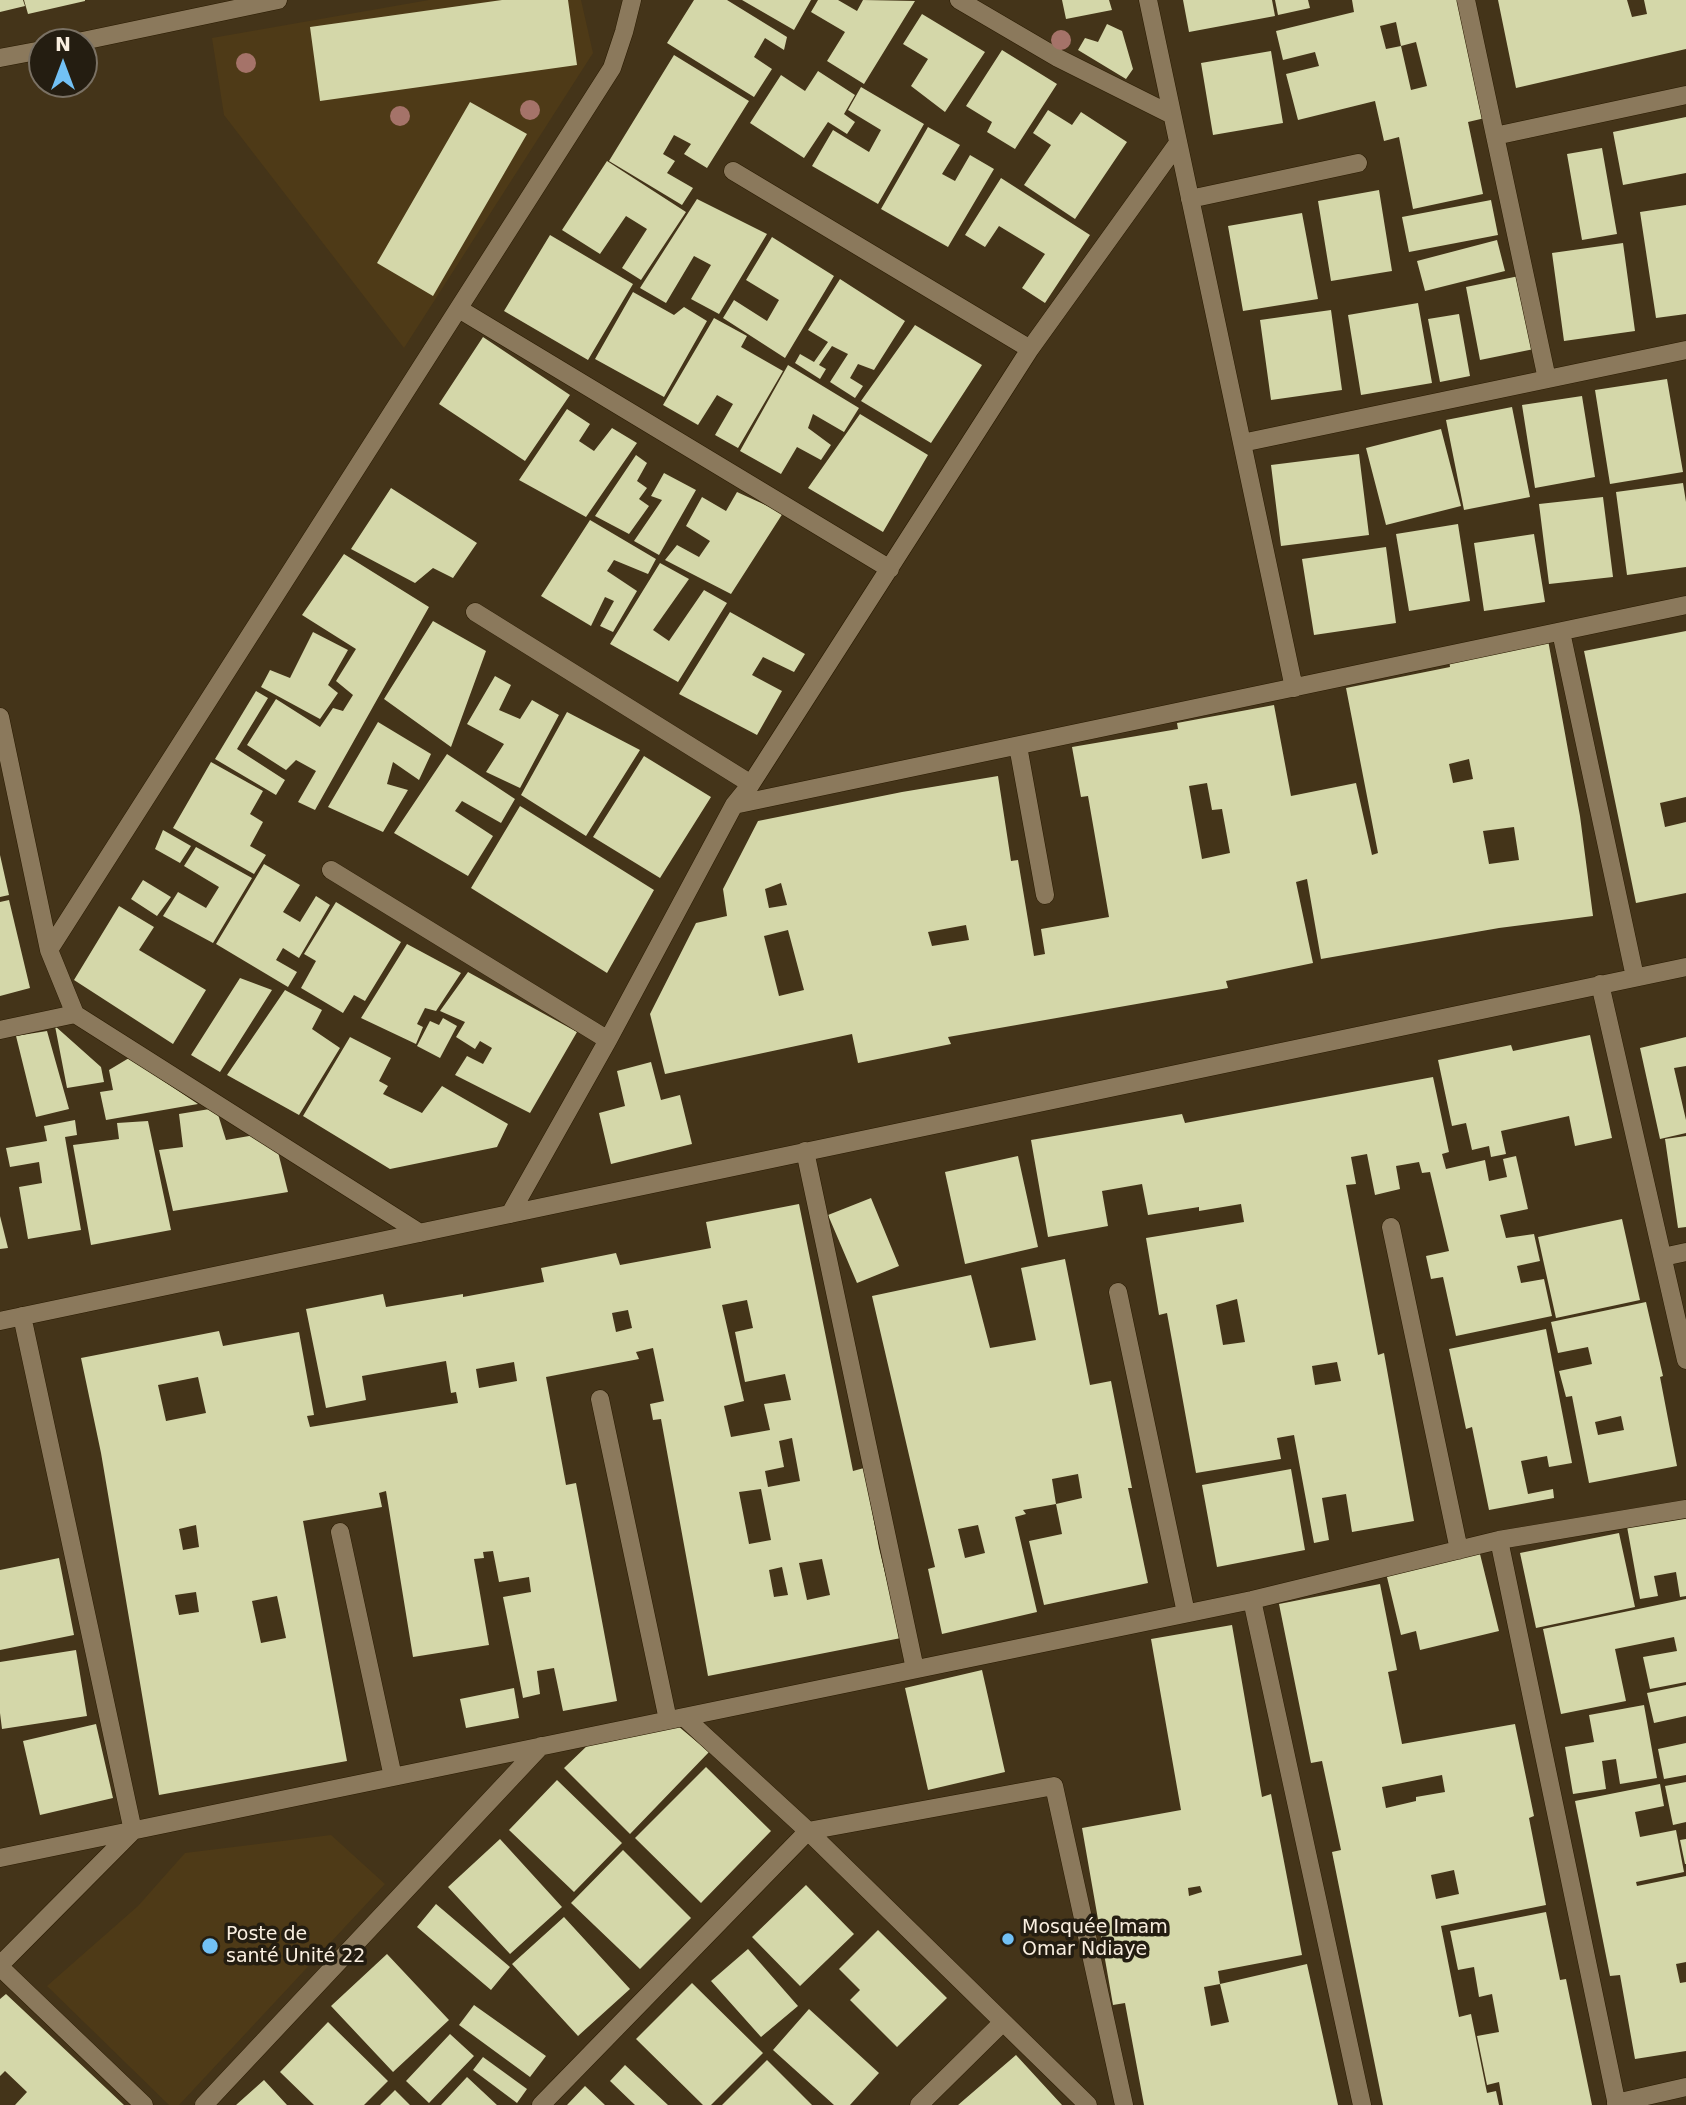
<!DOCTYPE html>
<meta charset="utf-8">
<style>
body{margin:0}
#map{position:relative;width:1686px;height:2105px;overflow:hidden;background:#443419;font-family:"DejaVu Sans",sans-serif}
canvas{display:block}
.north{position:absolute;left:28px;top:28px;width:70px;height:70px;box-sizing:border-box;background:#241d11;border:2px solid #7a7164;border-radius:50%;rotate:0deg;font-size:19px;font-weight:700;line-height:28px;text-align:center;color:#faefe0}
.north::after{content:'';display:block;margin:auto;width:24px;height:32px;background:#72c1f5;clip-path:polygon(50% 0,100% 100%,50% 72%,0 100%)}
</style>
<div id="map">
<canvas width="1686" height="2105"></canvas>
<div class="north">N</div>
</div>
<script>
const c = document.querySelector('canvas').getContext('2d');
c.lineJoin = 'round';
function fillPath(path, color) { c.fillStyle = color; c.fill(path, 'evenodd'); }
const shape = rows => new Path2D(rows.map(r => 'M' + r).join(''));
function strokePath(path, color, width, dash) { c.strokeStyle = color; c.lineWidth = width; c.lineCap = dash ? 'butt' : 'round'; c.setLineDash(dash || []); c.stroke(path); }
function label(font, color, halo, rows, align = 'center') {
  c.font = font + ' "DejaVu Sans",sans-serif'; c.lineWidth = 7; c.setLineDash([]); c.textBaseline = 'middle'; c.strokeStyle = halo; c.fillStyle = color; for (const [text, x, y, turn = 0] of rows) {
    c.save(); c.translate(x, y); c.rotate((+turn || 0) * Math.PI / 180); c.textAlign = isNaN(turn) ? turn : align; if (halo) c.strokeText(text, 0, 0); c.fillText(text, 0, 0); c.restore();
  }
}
const built = shape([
 [429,0,581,0,593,53,404,348,224,115,212,38],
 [331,1835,385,1884,179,2105,169,2105,47,1986,138,1906,185,1853]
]);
const building = shape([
 [0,0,23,0,25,6,0,12],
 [24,0,85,0,85,1,28,14],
 [502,0,568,0,577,65,320,101,310,27],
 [694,0,727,0,787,37,784,50,765,38,754,57,772,69,754,97,667,43],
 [742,0,811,0,794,30],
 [818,0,838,0,857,11,863,0,915,1,864,84,827,61,845,32,811,12],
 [1062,0,1109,0,1112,10,1066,19],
 [1183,0,1272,0,1275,16,1189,32],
 [1275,0,1308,0,1310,8,1278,15],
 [1352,0,1457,0,1485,118,1468,122,1483,194,1413,209,1399,137,1384,141,1375,101,1298,120,1286,74,1319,66,1315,52,1283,60,1276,31,1354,12],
 [1396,22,1401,46,1416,42,1427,86,1411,90,1401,46,1386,49,1380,26],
 [1498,0,1627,0,1632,17,1647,14,1644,0,1686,0,1686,49,1516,88],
 [922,14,985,52,945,112,911,86,928,59,903,44],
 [1107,24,1122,31,1133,69,1126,79,1078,50,1085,38,1098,42],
 [1002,50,1057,84,1015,149,987,132,992,122,966,106],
 [1271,51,1283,123,1213,135,1201,63],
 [674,55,749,101,707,168,684,154,691,144,674,135,663,154,675,161,667,173,693,188,682,205,609,161],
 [818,71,855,95,844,114,855,122,847,134,828,122,804,158,750,123,781,75,805,91],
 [861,87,924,124,878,204,812,166,833,130,869,152,881,130,848,110],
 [470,102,527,134,433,296,377,263],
 [1048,110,1072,125,1081,112,1127,142,1075,219,1024,185,1051,145,1033,133],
 [1686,117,1686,173,1623,185,1613,132],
 [928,127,960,145,942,174,955,181,970,155,994,169,948,247,881,209],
 [1602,148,1617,234,1582,240,1567,154],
 [607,161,686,212,641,280,622,268,647,229,626,216,600,254,562,230],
 [1001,178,1090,235,1045,303,1022,288,1045,254,999,226,985,247,965,235],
 [1379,190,1392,271,1331,281,1318,201],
 [697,199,767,234,719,314,691,299,711,265,694,256,666,303,640,288],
 [1491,200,1498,235,1409,252,1402,217],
 [1686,205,1686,314,1656,318,1640,212],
 [1302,213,1318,299,1243,311,1228,226],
 [550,235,633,284,588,360,504,311],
 [772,237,834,276,785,358,723,318,734,300,767,321,779,300,746,280],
 [1497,240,1505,271,1425,291,1417,261],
 [1623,243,1635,331,1564,341,1552,253],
 [1519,276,1534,349,1480,360,1466,287],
 [840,279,905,321,874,370,858,364,850,378,863,386,855,398,830,382,848,354,832,346,819,365,826,369,820,379,795,363,800,354,814,362,828,342,808,330],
 [633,292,674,315,684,307,707,321,664,397,595,359],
 [1418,303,1432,383,1361,395,1348,315],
 [1331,310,1342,390,1271,400,1260,320],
 [1459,314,1470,376,1440,382,1428,319],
 [714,318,747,336,741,347,783,371,738,448,715,435,733,404,717,395,698,425,663,405],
 [915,325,982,365,931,443,861,401],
 [483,337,570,395,525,461,439,404],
 [788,365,859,408,844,432,813,414,808,428,831,445,821,460,797,447,781,474,740,451],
 [1667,379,1683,472,1610,484,1595,390],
 [1582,396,1595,477,1535,488,1522,405],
 [1512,407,1530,497,1464,510,1446,420],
 [567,409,590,424,579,441,594,451,612,428,637,443,586,517,519,480],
 [860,414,928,455,883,532,808,488],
 [1441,429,1461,506,1386,525,1366,448],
 [1359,454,1369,535,1281,546,1271,465],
 [636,455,647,463,637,481,647,488,639,499,649,506,629,534,595,516],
 [664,473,696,490,659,555,634,541,662,500,651,496],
 [1683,483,1686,502,1686,567,1627,575,1616,492],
 [391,488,477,543,453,578,433,568,415,583,351,549],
 [737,492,783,513,731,594,665,560,677,545,699,557,710,541,686,526,702,497,726,511],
 [1603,497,1613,577,1549,584,1539,504],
 [590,520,656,559,648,574,614,560,607,571,637,591,613,632,600,626,614,601,605,597,591,626,541,596],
 [1458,524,1470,601,1409,611,1396,534],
 [1534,534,1545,602,1484,611,1474,543],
 [1386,547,1396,623,1314,635,1302,559],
 [344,554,429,607,315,810,298,802,316,771,296,760,286,770,247,745,276,699,320,727,333,708,343,711,353,695,336,681,356,649,302,615],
 [660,563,689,579,653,630,669,641,704,590,727,603,678,682,610,644],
 [730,612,805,654,794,672,763,657,752,675,782,691,757,735,679,694],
 [433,621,486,651,451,747,384,699],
 [1686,631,1686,797,1660,803,1665,827,1686,822,1686,893,1636,903,1584,651],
 [313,632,348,650,328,685,338,693,320,719,261,687,270,670,290,678],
 [1548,640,1580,816,1593,916,1499,928,1321,959,1307,879,1296,882,1313,963,1226,981,1228,988,948,1037,951,1044,858,1063,852,1034,665,1074,650,1014,696,923,727,916,723,889,758,821,902,792,998,776,1011,861,1018,860,1034,956,1045,954,1041,929,1109,917,1088,796,1081,797,1072,747,1178,729,1177,723,1274,705,1291,796,1356,783,1372,855,1378,853,1346,688,1450,667,1449,659],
 [1469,759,1473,779,1453,783,1449,764],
 [1207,783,1212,810,1222,809,1230,853,1202,859,1189,786],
 [1514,827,1519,860,1489,864,1483,831],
 [781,883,787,905,769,908,765,889],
 [966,925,969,940,932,946,928,932],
 [788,930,804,990,779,996,764,936],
 [495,676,511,685,499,710,520,719,532,700,559,715,520,788,486,772,504,744,467,724],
 [256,691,268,698,237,749,285,780,276,795,215,759],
 [567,712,640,750,586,836,521,795],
 [378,722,431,754,419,780,393,762,387,784,408,790,383,832,328,807],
 [447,754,515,799,501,823,462,801,455,811,493,836,468,876,394,833],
 [644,756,711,797,660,878,593,837],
 [211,762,263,791,250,814,263,822,250,846,266,855,254,874,173,828],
 [520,806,654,890,607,973,471,888],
 [163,830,191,846,180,863,155,849],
 [196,847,252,878,213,943,163,916,178,892,206,908,219,887,184,866],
 [0,855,9,895,0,897],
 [264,864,300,885,283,912,300,922,316,896,330,905,299,958,283,948,276,960,297,972,288,987,216,944],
 [143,880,171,897,157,916,131,899],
 [9,900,30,988,0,996,0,902],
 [336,902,401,942,365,1001,354,995,343,1013,301,988,316,961,304,954],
 [119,906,154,927,139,950,206,990,173,1044,74,980],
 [407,944,461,973,436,1011,425,1008,417,1024,423,1027,416,1044,361,1018],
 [468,972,577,1032,530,1113,455,1075,467,1056,483,1064,492,1048,480,1041,475,1049,456,1037,465,1022,440,1011],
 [240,978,272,990,220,1072,191,1055],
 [285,990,322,1010,312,1029,340,1048,299,1115,227,1075],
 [443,1018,457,1026,440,1058,417,1046,430,1021,439,1025],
 [55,1026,101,1067,104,1082,67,1088],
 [47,1031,69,1109,36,1117,16,1036],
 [1590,1035,1612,1138,1575,1146,1569,1116,1501,1131,1506,1154,1491,1157,1489,1146,1472,1150,1466,1123,1452,1126,1438,1060,1511,1045,1513,1051],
 [350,1037,391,1058,379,1081,388,1086,383,1094,422,1113,442,1086,508,1124,497,1147,390,1169,303,1116],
 [1686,1037,1686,1066,1674,1068,1686,1120,1686,1133,1660,1139,1640,1048],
 [129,1058,198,1104,106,1120,100,1092,113,1090,109,1070],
 [651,1062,661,1100,680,1095,692,1144,611,1164,599,1113,625,1106,617,1071],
 [1433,1077,1449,1152,1442,1154,1446,1169,1485,1160,1489,1181,1507,1177,1503,1159,1516,1156,1528,1209,1500,1215,1506,1238,1534,1234,1540,1261,1517,1266,1521,1283,1544,1279,1552,1316,1456,1336,1443,1277,1431,1279,1426,1256,1449,1251,1430,1172,1422,1173,1419,1162,1396,1166,1400,1189,1375,1195,1367,1154,1351,1157,1356,1184,1346,1185,1378,1355,1384,1353,1414,1521,1352,1532,1346,1494,1322,1498,1329,1540,1314,1543,1294,1435,1277,1438,1281,1459,1196,1473,1167,1313,1159,1315,1146,1238,1244,1222,1241,1204,1199,1211,1199,1207,1148,1215,1142,1184,1102,1191,1108,1226,1048,1237,1031,1140,1182,1114,1185,1123],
 [1237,1299,1245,1342,1223,1345,1216,1305],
 [1337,1362,1341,1381,1315,1385,1312,1366],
 [216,1108,226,1140,255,1135,277,1148,288,1192,173,1211,159,1150,183,1147,179,1114],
 [75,1120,77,1135,65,1137,81,1230,28,1239,19,1187,42,1183,39,1162,10,1167,6,1148,47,1141,44,1126],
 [148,1121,171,1230,91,1245,73,1145,119,1139,117,1123],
 [1686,1136,1686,1227,1678,1228,1665,1139],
 [1018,1156,1038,1247,965,1264,945,1172],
 [871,1198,899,1266,857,1283,828,1215],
 [799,1204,853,1471,864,1468,879,1548,901,1638,708,1676,661,1419,653,1420,650,1404,664,1401,653,1348,636,1352,639,1359,546,1377,566,1485,576,1483,617,1701,563,1711,554,1668,537,1671,540,1694,523,1698,503,1597,531,1592,529,1577,499,1582,493,1551,483,1552,484,1558,474,1559,489,1645,413,1657,386,1491,379,1493,382,1507,303,1521,347,1761,159,1795,101,1453,81,1358,219,1331,223,1346,299,1332,314,1415,307,1416,310,1427,458,1403,456,1392,451,1393,446,1361,362,1376,366,1400,326,1408,306,1309,383,1294,386,1307,463,1294,463,1297,544,1282,541,1268,616,1253,620,1265,711,1248,706,1222],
 [747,1300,753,1328,735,1332,745,1382,785,1374,791,1400,764,1404,770,1430,731,1437,724,1406,744,1401,722,1305],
 [628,1310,632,1328,616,1332,612,1313],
 [514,1362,517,1381,479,1388,476,1369],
 [198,1377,206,1413,166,1421,158,1385],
 [792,1438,800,1481,768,1487,765,1471,784,1467,779,1441],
 [761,1489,771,1540,749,1544,739,1492],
 [196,1525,199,1547,183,1550,179,1529],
 [822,1559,830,1595,807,1600,799,1563],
 [782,1567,788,1595,774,1597,769,1570],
 [196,1592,199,1612,179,1615,175,1595],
 [277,1596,286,1638,261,1643,252,1601],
 [0,1216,8,1248,0,1249],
 [1622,1219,1640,1300,1556,1318,1538,1237],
 [1065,1259,1090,1385,1111,1381,1132,1488,1128,1488,1148,1583,1044,1605,1029,1541,1062,1534,1056,1504,1023,1510,1026,1514,1015,1517,1037,1612,942,1634,928,1569,935,1567,872,1296,971,1275,990,1348,1036,1340,1021,1268],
 [1078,1474,1082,1498,1056,1504,1052,1479],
 [978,1525,985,1553,965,1558,958,1529],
 [1646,1302,1663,1376,1660,1377,1677,1466,1589,1483,1572,1396,1566,1397,1559,1371,1592,1364,1588,1347,1558,1353,1551,1322],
 [1621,1416,1624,1430,1598,1435,1595,1422],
 [1546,1329,1572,1463,1549,1467,1547,1456,1521,1461,1528,1494,1553,1489,1554,1498,1489,1510,1472,1427,1466,1429,1449,1349],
 [1291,1469,1305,1550,1217,1567,1202,1485],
 [1686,1510,1686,1596,1680,1597,1676,1572,1654,1576,1658,1596,1640,1599,1626,1521],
 [1619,1533,1635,1607,1536,1628,1520,1553],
 [1479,1550,1499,1631,1420,1650,1416,1631,1401,1635,1386,1573],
 [59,1558,74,1635,0,1650,0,1570],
 [1380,1584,1397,1670,1388,1672,1402,1744,1515,1724,1534,1816,1529,1818,1546,1905,1441,1926,1459,2017,1471,2014,1487,2093,1496,2091,1499,2105,1383,2105,1332,1852,1341,1850,1322,1761,1311,1763,1279,1604],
 [1442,1775,1445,1792,1416,1797,1416,1801,1386,1808,1382,1787],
 [1454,1870,1459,1894,1436,1899,1431,1875],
 [1686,1599,1686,1682,1650,1689,1643,1657,1677,1651,1674,1637,1615,1649,1626,1701,1561,1714,1543,1629],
 [1232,1625,1262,1797,1271,1794,1302,1955,1218,1971,1220,1984,1204,1987,1211,2026,1229,2022,1220,1984,1307,1964,1338,2105,1144,2105,1125,2003,1113,2005,1082,1828,1181,1810,1151,1639],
 [1200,1886,1202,1892,1189,1896,1188,1888],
 [76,1650,87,1716,2,1729,0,1713,0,1662],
 [982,1670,1005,1772,928,1790,905,1688],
 [1686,1685,1686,1716,1654,1723,1647,1693],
 [514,1688,519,1718,466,1728,460,1699],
 [1644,1705,1657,1778,1620,1784,1616,1759,1602,1761,1606,1789,1573,1794,1565,1747,1594,1742,1589,1715],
 [96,1724,113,1798,40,1815,23,1741],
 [678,1726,709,1752,630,1834,564,1768,589,1744],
 [1686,1743,1686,1775,1664,1779,1658,1749],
 [706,1767,771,1831,701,1903,635,1838],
 [557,1780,622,1843,574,1892,509,1830],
 [1686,1782,1686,1822,1673,1825,1665,1786],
 [1660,1784,1664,1806,1635,1812,1640,1837,1676,1830,1684,1872,1636,1882,1637,1886,1686,1876,1686,1962,1676,1964,1680,1983,1686,1982,1686,2051,1635,2059,1620,1975,1610,1976,1575,1801],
 [500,1839,562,1907,510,1954,448,1887],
 [1686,1839,1686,1864,1685,1864,1680,1840],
 [623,1850,691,1918,640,1969,571,1903],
 [806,1885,854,1934,800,1986,752,1937],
 [436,1904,510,1967,491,1990,417,1927],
 [1546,1912,1560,1980,1566,1979,1592,2105,1503,2105,1499,2082,1487,2085,1477,2036,1499,2032,1492,1994,1479,1997,1474,1967,1458,1970,1450,1931],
 [564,1917,630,1989,578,2036,512,1964],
 [878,1930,947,1998,897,2047,850,2000,860,1990,839,1969],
 [748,1949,798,2006,761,2037,711,1981],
 [387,1954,449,2020,393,2072,331,2006],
 [692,1983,763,2053,711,2105,703,2105,636,2039],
 [6,1994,124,2105,15,2105,27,2092,5,2071,0,2076,0,1999],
 [474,2005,546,2056,530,2077,459,2025],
 [809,2009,879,2073,850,2105,834,2105,773,2050],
 [328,2022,388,2081,364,2105,314,2105,280,2072],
 [450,2034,474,2056,429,2103,406,2081],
 [1016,2055,1062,2105,958,2105],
 [483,2057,527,2089,517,2103,473,2070],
 [767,2060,812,2105,722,2105],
 [625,2065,668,2105,635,2105,610,2081],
 [467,2077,497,2105,441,2105],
 [264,2080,287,2105,236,2105],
 [585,2086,605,2105,567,2105],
 [395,2090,410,2105,380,2105]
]);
const minor = shape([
 [959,0,1058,58,1172,115],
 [1148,0,1294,688],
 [1466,0,1547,379],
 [78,42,278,0],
 [0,58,42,50],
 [1495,136,1686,95],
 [733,171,1030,349],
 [1190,199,1358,163],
 [459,309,890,569],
 [1242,443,1686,350],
 [475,612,751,784],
 [1561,632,1635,977],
 [0,717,49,950,75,1014,420,1233],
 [1018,746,1045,895],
 [734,805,1686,605],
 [331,870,608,1040],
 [49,950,612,68,624,32,632,0],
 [1600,984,1686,1360],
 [0,1030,75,1014],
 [805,1151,915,1669],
 [510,1214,608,1040,734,805,751,784,1030,349,1178,143],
 [1391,1227,1459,1550],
 [1663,1257,1686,1252],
 [1118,1292,1186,1613],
 [0,1321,1686,967],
 [600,1399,668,1720],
 [340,1532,393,1777],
 [1499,1540,1617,2105],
 [1252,1600,1362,2105],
 [684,1717,808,1831,1088,2105],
 [0,1858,1252,1600,1499,1540,1686,1509],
 [0,1965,133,1831,22,1316],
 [0,1967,144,2105],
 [1616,2103,1686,2087],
 [204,2105,541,1746],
 [541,2105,808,1831,1054,1786,1124,2105],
 [919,2105,1003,2022]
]);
const trees = [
 [1061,40],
 [246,63],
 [530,110],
 [400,116]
];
const markers = [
 [1008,1939,7,"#72c1f5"],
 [210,1946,9,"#72c1f5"]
];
const poiNames = [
 ["Mosquée Imam",1022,1928],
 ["Omar Ndiaye",1022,1950],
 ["Poste de",226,1935],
 ["santé Unité 22",226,1957]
];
fillPath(built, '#4e3a17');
fillPath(building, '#d4d7a9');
strokePath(minor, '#2a1b01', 19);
strokePath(minor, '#8b795c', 18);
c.fillStyle = '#a57369';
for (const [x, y] of trees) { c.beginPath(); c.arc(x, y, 10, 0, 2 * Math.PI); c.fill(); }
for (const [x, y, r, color] of markers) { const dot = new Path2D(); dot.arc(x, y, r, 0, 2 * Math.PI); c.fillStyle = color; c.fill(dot); strokePath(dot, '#241d11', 2.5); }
label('19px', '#faefe0', '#241d11', poiNames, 'left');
</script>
